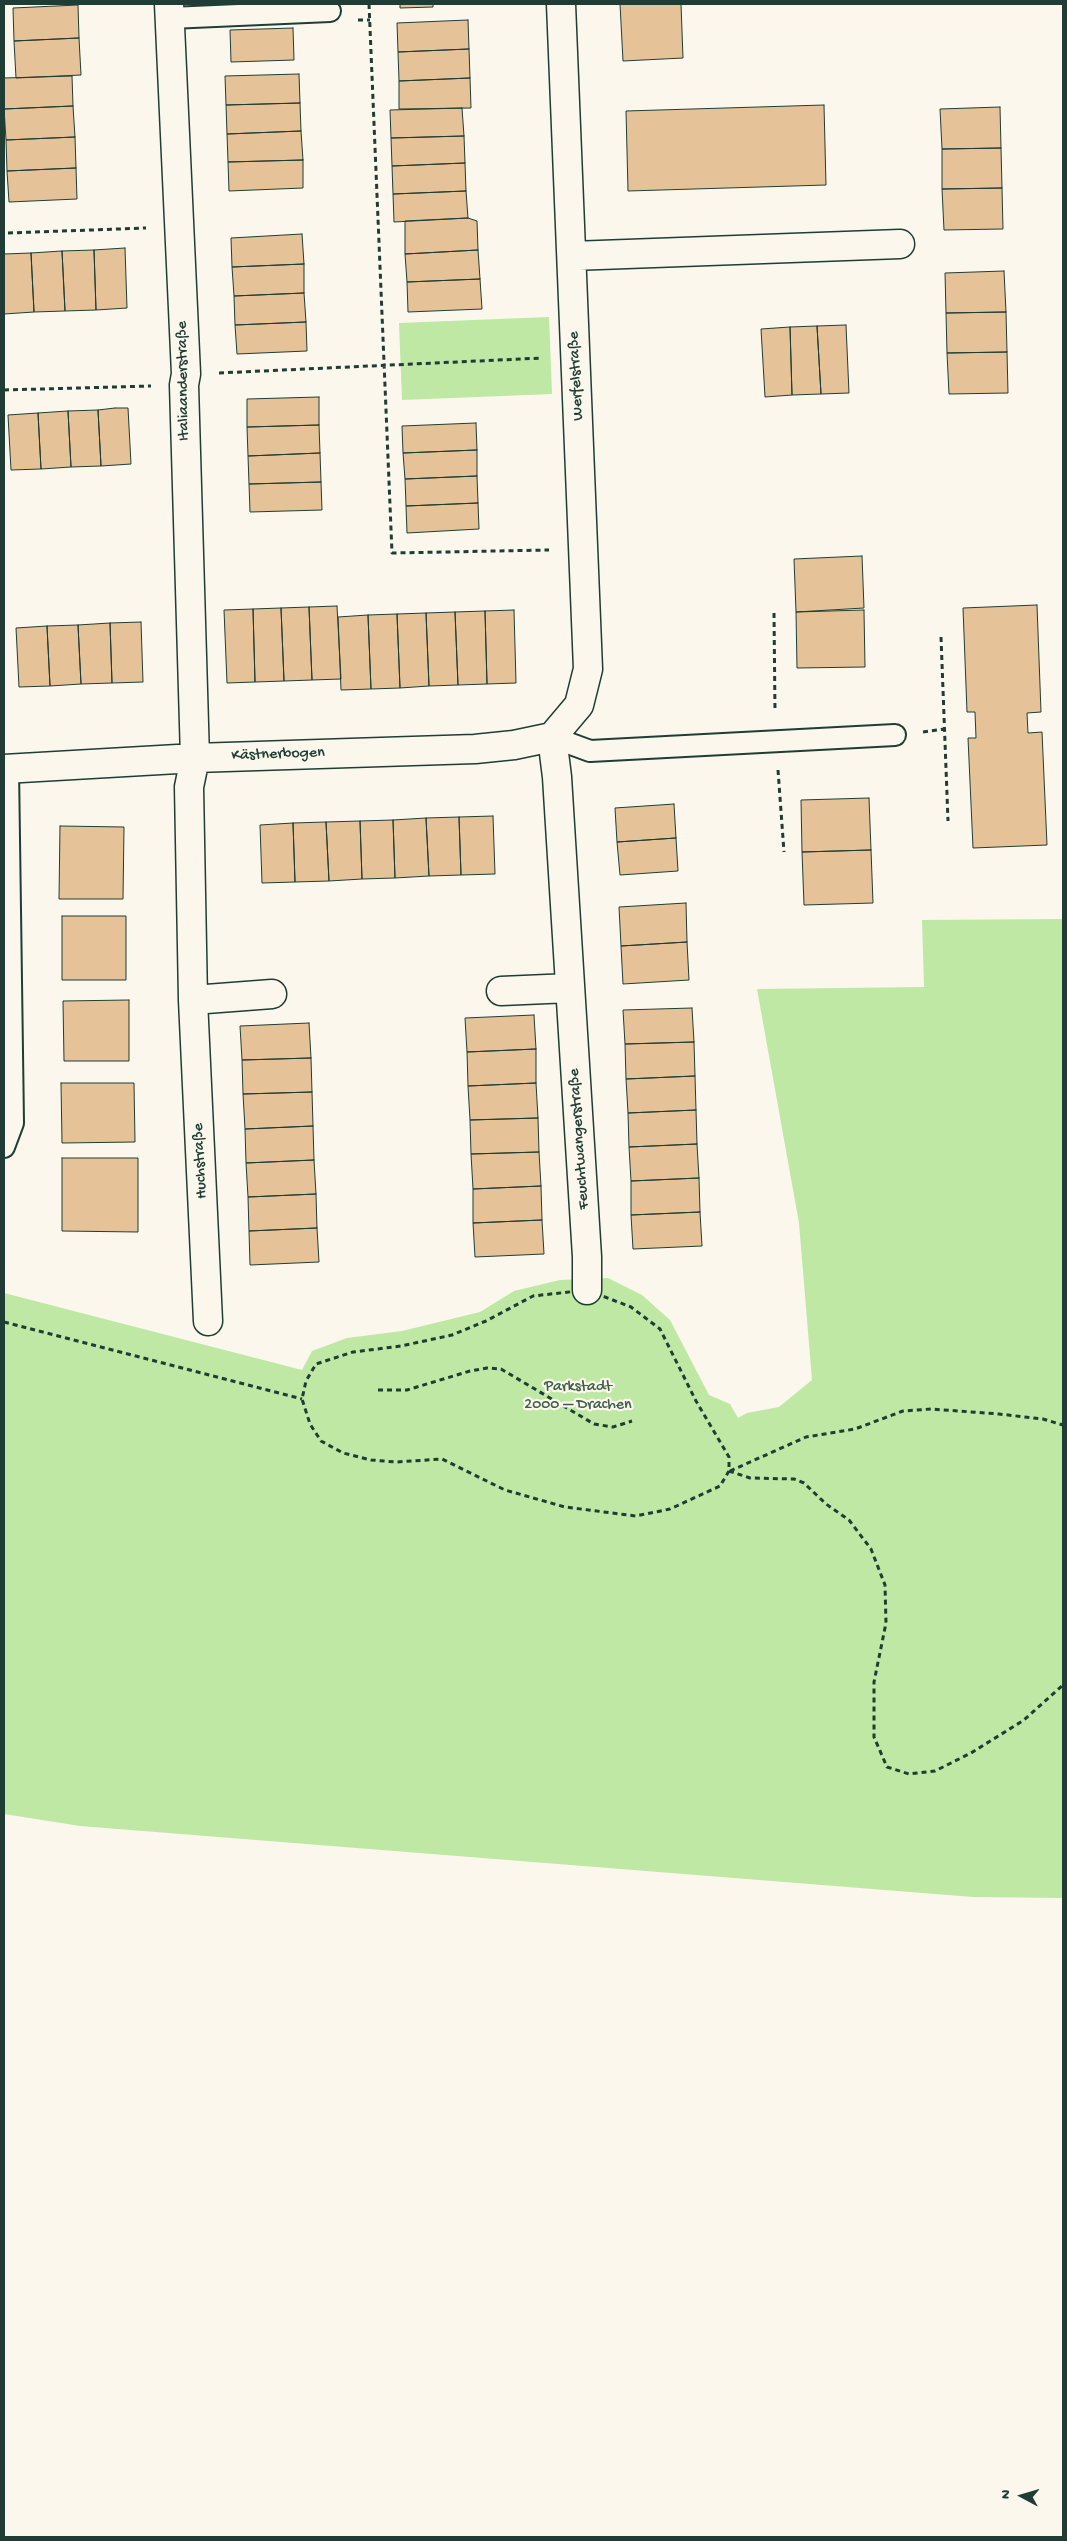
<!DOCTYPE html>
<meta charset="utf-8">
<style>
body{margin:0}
#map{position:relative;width:1067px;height:2541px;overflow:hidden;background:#fbf7ec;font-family:"Gochi Hand",sans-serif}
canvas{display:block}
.frame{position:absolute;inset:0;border:5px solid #1f3d34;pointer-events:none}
.north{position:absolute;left:997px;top:2471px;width:50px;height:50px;-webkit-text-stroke:4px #fbf7ec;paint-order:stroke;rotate:276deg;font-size:14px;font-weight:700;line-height:20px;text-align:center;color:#1f3d34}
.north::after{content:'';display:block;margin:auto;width:18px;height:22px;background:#1f3d34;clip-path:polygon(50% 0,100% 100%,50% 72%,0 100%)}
</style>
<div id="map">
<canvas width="1067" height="2541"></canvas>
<div class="frame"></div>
<div class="north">N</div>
</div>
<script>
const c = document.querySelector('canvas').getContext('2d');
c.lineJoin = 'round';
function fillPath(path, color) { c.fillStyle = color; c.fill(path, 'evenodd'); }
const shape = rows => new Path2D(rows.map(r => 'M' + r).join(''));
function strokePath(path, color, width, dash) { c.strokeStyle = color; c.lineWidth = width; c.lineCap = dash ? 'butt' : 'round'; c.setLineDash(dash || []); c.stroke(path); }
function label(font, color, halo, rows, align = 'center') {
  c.font = font + ' "Gochi Hand",sans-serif'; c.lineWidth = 4.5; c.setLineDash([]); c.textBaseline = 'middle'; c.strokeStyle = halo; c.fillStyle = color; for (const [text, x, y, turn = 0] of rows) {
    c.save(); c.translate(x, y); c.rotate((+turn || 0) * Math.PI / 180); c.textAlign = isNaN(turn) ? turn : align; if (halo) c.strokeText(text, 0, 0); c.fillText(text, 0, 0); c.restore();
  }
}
const green = shape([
 [549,317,552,394,402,400,399,323],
 [1063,919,1063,1898,973,1897,80,1826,4,1814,4,1293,302,1370,312,1351,347,1338,402,1331,480,1312,514,1291,560,1280,608,1278,642,1295,670,1320,709,1395,730,1404,738,1418,747,1413,779,1407,812,1380,799,1223,757,989,924,987,922,920]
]);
const building = shape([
 [400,4,433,4,433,7,400,8,400,4],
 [620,4,681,4,683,58,623,61,620,4],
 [78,5,79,38,14,41,13,8,78,5],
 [468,20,469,49,398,52,397,23,468,20],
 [293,28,294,60,231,62,230,30,293,28],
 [79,38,81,75,16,78,14,41,79,38],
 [469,49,470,78,399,81,398,52,469,49],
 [299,74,300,103,226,105,225,76,299,74],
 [72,76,73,106,4,109,4,78,72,76],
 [470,78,471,108,399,109,399,81,470,78],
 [300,103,301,131,227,134,226,105,300,103],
 [824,105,826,185,628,191,626,111,824,105],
 [73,106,75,137,6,140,4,109,73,106],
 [1000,107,1001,148,942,149,940,109,1000,107],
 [462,108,464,136,391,138,390,110,462,108],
 [301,131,303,160,228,162,227,134,301,131],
 [464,136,465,163,392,166,391,138,464,136],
 [75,137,76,168,7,171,6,140,75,137],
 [1001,148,1002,188,942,189,942,149,1001,148],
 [303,160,303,188,229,191,228,162,303,160],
 [465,163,466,191,393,194,392,166,465,163],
 [76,168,77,199,9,202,7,171,76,168],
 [1002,188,1003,229,944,230,942,189,1002,188],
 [466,191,468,218,394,222,393,194,466,191],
 [468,218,477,221,478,250,405,254,405,221,468,218],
 [302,234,304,264,232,267,231,238,302,234],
 [125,248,127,308,96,310,94,250,125,248],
 [94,250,96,310,65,311,62,251,94,250],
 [478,250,480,279,407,282,405,254,478,250],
 [62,251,65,311,34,312,31,253,62,251],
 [31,253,34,312,4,314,4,254,31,253],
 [304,264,304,293,234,296,232,267,304,264],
 [1004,271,1006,312,946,313,945,273,1004,271],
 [480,279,482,309,408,312,407,282,480,279],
 [304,293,306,322,235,325,234,296,304,293],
 [1006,312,1007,352,947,353,946,313,1006,312],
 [306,322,307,351,237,354,235,325,306,322],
 [846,325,849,393,821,394,817,326,846,325],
 [817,326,821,394,792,395,790,327,817,326],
 [790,327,792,395,765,397,761,329,790,327],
 [1007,352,1008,393,949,394,947,353,1007,352],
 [319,397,319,425,247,427,247,399,319,397],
 [115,408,128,408,131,464,101,466,98,410,115,408],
 [98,410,101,466,71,467,68,411,98,410],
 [68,411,71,467,41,469,38,413,68,411],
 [38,413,41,469,11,470,8,415,38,413],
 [476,423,477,450,403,453,402,426,476,423],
 [319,425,320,453,248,456,247,427,319,425],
 [477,450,477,476,405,479,403,453,477,450],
 [320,453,321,482,249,484,248,456,320,453],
 [477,476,478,503,406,506,405,479,477,476],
 [321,482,322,510,250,512,249,484,321,482],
 [478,503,479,529,407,533,406,506,478,503],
 [862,556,864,608,796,612,794,559,862,556],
 [1037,605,1041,712,1027,713,1028,733,1042,732,1047,845,973,848,968,738,976,738,975,712,967,712,963,608,1037,605],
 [337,606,341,679,312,680,309,607,337,606],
 [309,607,312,680,284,681,281,608,309,607],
 [281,608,284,681,255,682,253,609,281,608],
 [253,609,255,682,227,683,224,610,253,609],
 [514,610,516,683,487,684,485,611,514,610],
 [864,610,865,667,797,668,796,612,864,610],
 [485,611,487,684,458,685,455,612,485,611],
 [455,612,458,685,429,686,426,613,455,612],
 [426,613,429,686,400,688,397,614,426,613],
 [397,614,400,688,371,689,368,615,397,614],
 [368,615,371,689,341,690,338,617,368,615],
 [141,622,143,682,112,683,110,623,141,622],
 [110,623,112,683,81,684,78,625,110,623],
 [78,625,81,684,50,686,47,626,78,625],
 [47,626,50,686,19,687,16,628,47,626],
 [869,798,871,850,802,852,801,800,869,798],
 [674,804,676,838,617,842,615,808,674,804],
 [493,816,495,874,461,875,459,817,493,816],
 [459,817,461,875,429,876,426,818,459,817],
 [426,818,429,876,395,878,393,820,426,818],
 [393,820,395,878,362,879,360,821,393,820],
 [360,821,362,879,329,881,326,822,360,821],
 [326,822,329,881,295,882,293,823,326,822],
 [293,823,295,882,262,883,260,825,293,823],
 [60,826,124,827,123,899,59,899,60,826],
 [676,838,678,871,620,875,617,842,676,838],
 [871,850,873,903,804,905,802,852,871,850],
 [686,903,687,942,621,946,619,907,686,903],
 [62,916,126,916,126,980,62,980,62,916],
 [687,942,689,980,623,984,621,946,687,942],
 [129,1000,129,1061,64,1061,63,1001,129,1000],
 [692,1008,694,1042,625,1044,623,1010,692,1008],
 [534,1015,536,1049,467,1052,465,1018,534,1015],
 [309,1023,311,1058,242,1060,240,1026,309,1023],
 [694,1042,695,1076,626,1079,625,1044,694,1042],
 [536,1049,536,1083,468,1086,467,1052,536,1049],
 [311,1058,312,1092,243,1094,242,1060,311,1058],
 [695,1076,696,1110,628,1113,626,1079,695,1076],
 [61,1083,134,1083,135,1142,62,1143,61,1083],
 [536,1083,538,1118,470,1120,468,1086,536,1083],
 [312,1092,313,1126,245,1129,243,1094,312,1092],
 [696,1110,697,1144,629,1147,628,1113,696,1110],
 [538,1118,539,1152,471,1154,470,1120,538,1118],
 [313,1126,314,1160,246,1163,245,1129,313,1126],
 [697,1144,699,1178,631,1181,629,1147,697,1144],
 [539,1152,541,1186,473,1189,471,1154,539,1152],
 [62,1158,138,1158,138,1232,62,1231,62,1158],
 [314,1160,316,1194,248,1197,246,1163,314,1160],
 [699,1178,700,1212,631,1215,631,1181,699,1178],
 [541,1186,542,1220,473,1223,473,1189,541,1186],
 [316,1194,317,1228,249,1231,248,1197,316,1194],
 [700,1212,702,1246,633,1249,631,1215,700,1212],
 [542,1220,544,1254,475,1257,473,1223,542,1220],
 [317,1228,319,1262,250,1265,249,1231,317,1228]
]);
const path = shape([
 [369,4,392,553,549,550],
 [358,20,370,20],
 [8,233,146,228],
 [219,373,542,358],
 [4,390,151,386],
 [774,613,775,711],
 [941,637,948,821],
 [923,732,945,729],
 [778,770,784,852],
 [587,1290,631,1307,660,1329,696,1401,729,1457,729,1471,720,1486,670,1509,636,1516,565,1507,505,1490,442,1459,396,1462,371,1460,343,1453,321,1441,310,1424,302,1399,306,1381,316,1364,353,1352,401,1346,452,1335,486,1321,533,1296,587,1290],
 [4,1322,302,1399],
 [378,1390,407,1390,470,1371,487,1368,501,1369,594,1424,613,1427,632,1421],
 [729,1471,750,1478,794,1479,804,1483,826,1504,849,1520,871,1549,885,1585,886,1623,874,1682,874,1737,887,1767,909,1774,935,1771,971,1753,1024,1720,1063,1685],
 [730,1471,806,1437,855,1429,903,1411,931,1409,999,1414,1043,1419,1063,1425]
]);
const service = shape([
 [170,18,330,11],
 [552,737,590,751,895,735],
 [4,1147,13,1123,8,768]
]);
const minor = shape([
 [169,4,186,374,184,385,195,758,189,787,193,1000,208,1321],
 [572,256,900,244],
 [552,737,579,705,588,669,561,4],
 [552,737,557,777,587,1257,587,1290],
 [4,769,195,758,475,749,514,745,552,737],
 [501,991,570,988],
 [193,1000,272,994]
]);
const streetNames = [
 ["Werfelstraße",577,376,-93],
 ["Italiaanderstraße",184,381,-91],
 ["Kästnerbogen",278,755,-2],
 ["Feuchtwangerstraße",580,1139,-94],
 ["Huchstraße",201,1161,-93]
];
const parkNames = [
 ["Parkstadt",578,1388],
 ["2000 – Drachen",578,1406]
];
fillPath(green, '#bee8a4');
fillPath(building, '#e5c297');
strokePath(building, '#1f3d34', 1);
strokePath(service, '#1f3d34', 24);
strokePath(minor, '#1f3d34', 31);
strokePath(path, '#1f3d34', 3, [5, 4]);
strokePath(service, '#fbf7ec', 20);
strokePath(minor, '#fbf7ec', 28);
label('16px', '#1f3d34', '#fbf7ec', streetNames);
label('16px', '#3f5f4a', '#fbf7ec', parkNames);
</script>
